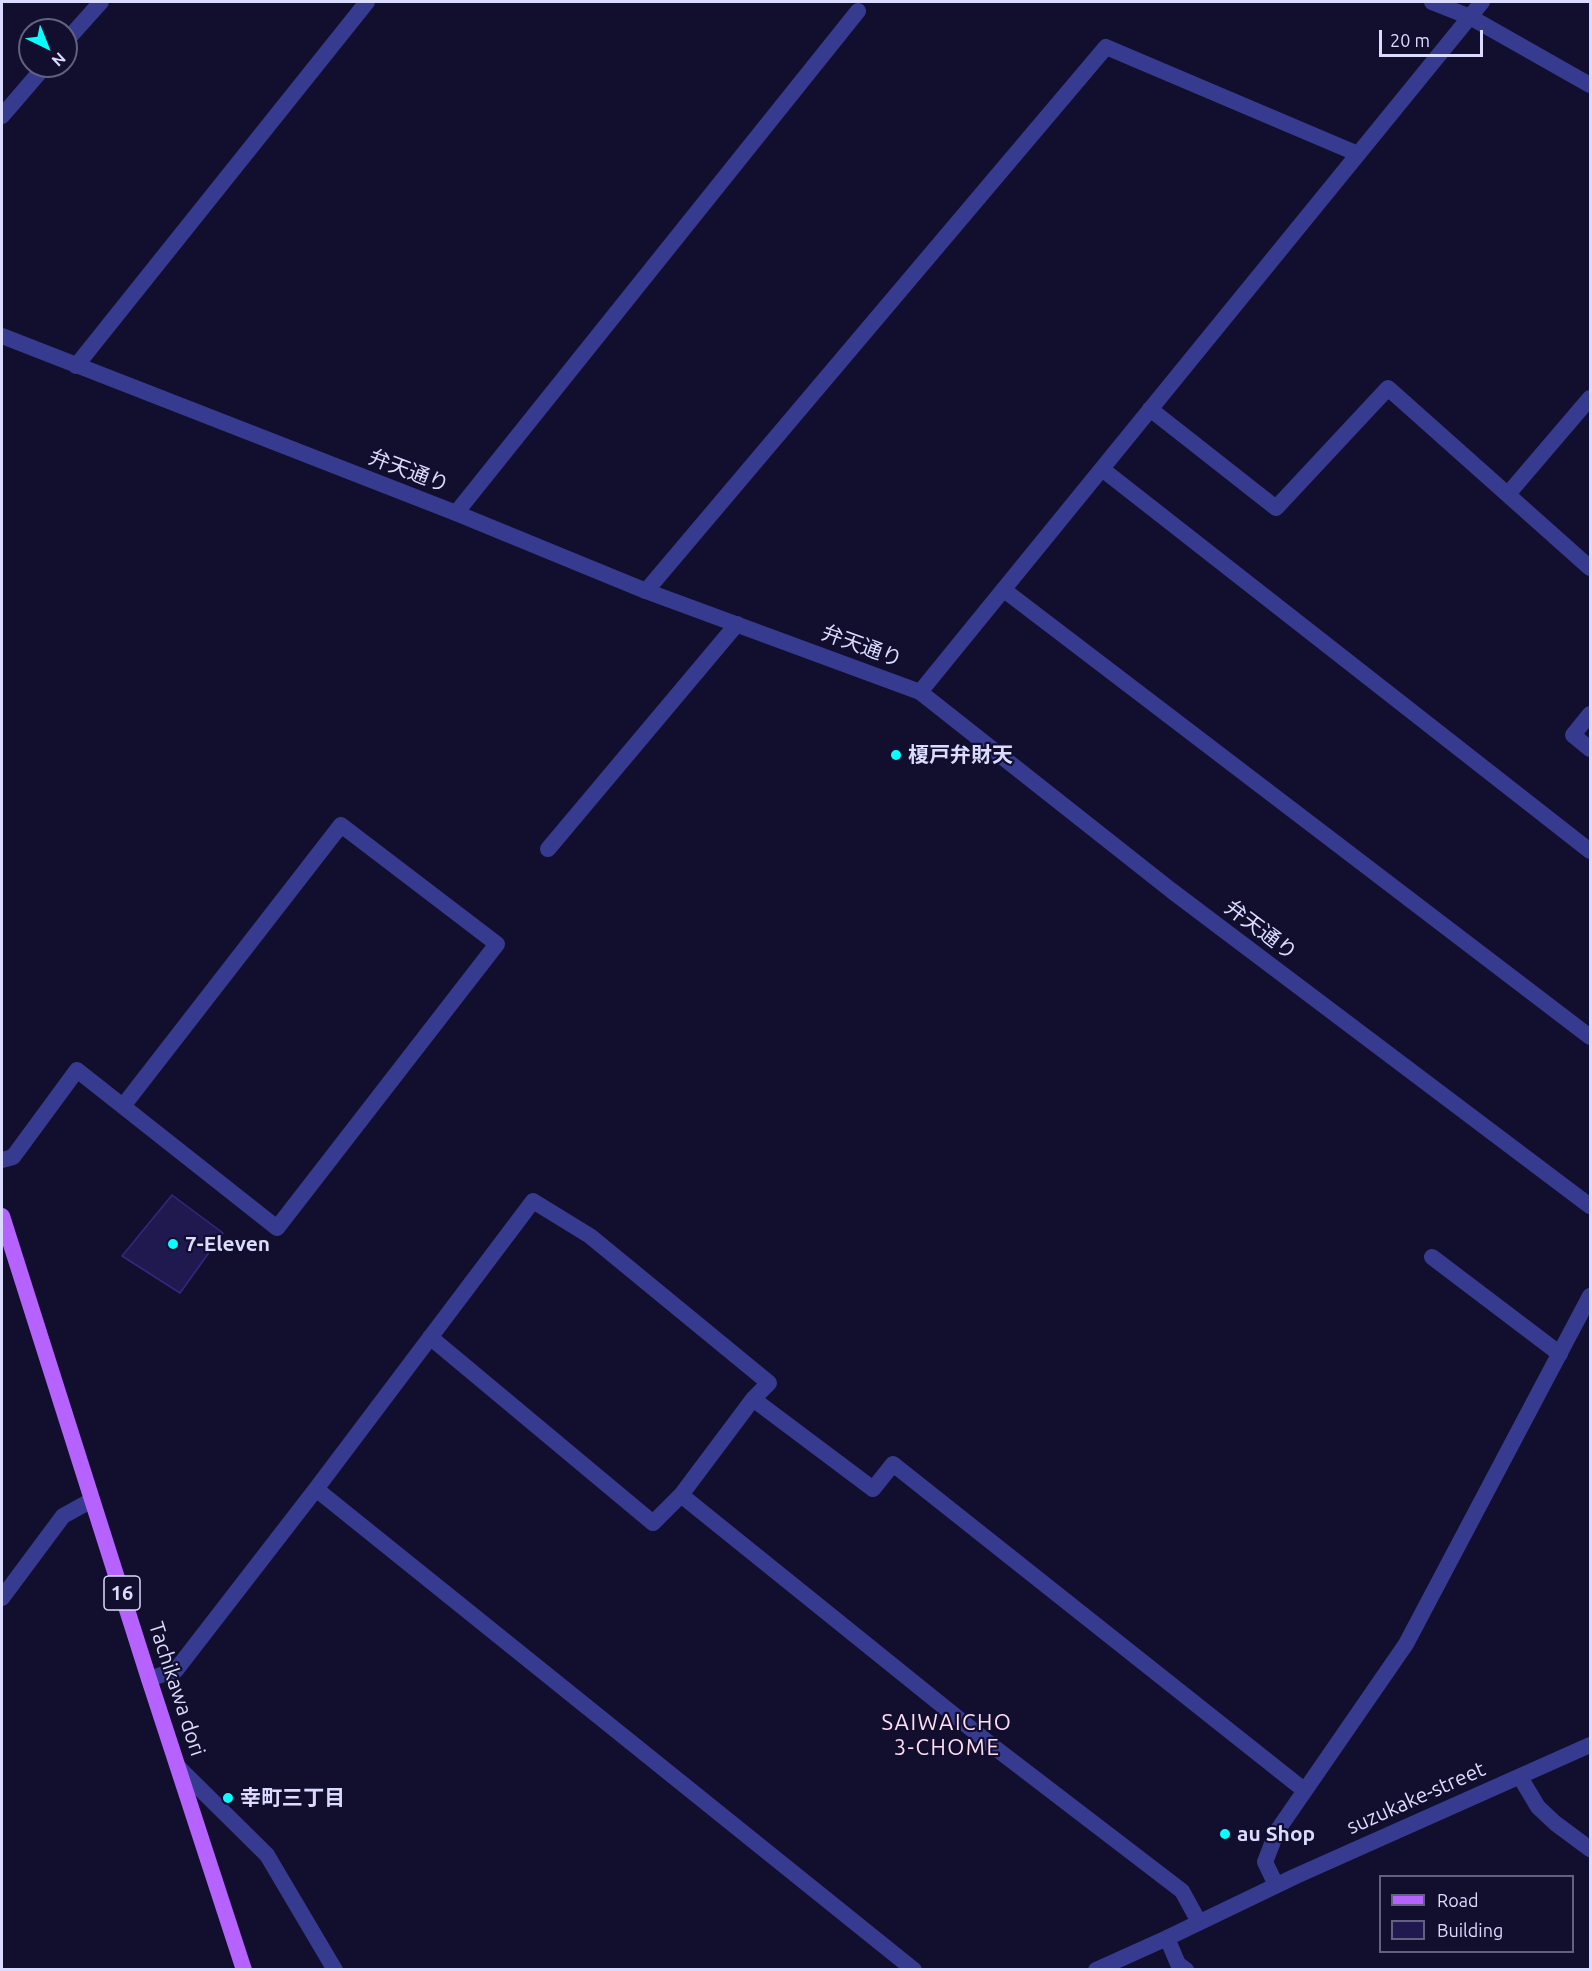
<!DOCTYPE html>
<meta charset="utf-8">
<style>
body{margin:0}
#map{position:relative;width:1592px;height:1971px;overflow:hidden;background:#110f2d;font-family:Ubuntu,sans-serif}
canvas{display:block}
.frame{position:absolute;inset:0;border:3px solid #dbdbff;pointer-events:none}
.legend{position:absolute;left:1379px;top:1875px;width:195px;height:78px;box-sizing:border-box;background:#110f2d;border:2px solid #626181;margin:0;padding:8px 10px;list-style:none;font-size:18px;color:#dbdbff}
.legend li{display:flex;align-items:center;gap:12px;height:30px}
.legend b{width:30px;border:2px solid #626181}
.north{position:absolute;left:18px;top:18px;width:60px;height:60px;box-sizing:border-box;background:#110f2d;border:2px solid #626181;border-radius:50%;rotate:137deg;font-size:16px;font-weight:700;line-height:24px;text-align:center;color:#dbdbff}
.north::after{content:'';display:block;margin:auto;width:21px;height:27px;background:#07feff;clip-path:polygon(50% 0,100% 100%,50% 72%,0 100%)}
.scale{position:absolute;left:1379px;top:30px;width:104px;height:27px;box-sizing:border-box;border:3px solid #dbdbff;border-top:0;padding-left:8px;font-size:18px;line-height:21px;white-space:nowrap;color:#dbdbff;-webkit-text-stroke:4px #110f2d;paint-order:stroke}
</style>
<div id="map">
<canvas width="1592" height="1971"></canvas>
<div class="frame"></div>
<ul class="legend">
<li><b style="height:8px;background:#b562ff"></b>Road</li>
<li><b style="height:16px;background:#1f1950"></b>Building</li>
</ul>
<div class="north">N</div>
<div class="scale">20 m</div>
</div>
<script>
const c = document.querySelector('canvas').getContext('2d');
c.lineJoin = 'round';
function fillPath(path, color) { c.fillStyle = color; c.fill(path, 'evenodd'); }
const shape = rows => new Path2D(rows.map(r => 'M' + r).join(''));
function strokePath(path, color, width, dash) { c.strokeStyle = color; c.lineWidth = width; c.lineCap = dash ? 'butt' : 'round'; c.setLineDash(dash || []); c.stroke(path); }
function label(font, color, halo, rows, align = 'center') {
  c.font = font + ' Ubuntu,"Noto Sans JP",sans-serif'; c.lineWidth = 4.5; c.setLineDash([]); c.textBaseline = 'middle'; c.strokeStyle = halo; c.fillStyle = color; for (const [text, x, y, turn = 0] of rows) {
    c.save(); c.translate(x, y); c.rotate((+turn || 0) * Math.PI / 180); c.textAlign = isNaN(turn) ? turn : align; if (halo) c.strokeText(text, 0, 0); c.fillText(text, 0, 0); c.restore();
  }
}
const building = shape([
 [172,1195,223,1233,180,1293,122,1256,172,1195]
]);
const service = shape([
 [1432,1257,1560,1354],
 [2,1598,63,1516,92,1500],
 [179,1768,267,1855,335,1970]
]);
const minor = shape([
 [1432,2,1470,17,1590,85],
 [66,41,101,2],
 [2,116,45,66],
 [76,366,367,2],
 [1150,409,1276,508,1388,388,1590,568],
 [1102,469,1590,851],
 [1508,494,1590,398],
 [456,513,858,11],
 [1004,590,1590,1037],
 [646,591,1106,47,1358,154],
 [920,692,1482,2],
 [1590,714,1573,735,1590,749],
 [548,849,737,624],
 [2,1160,13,1157,77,1070,277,1228,497,944,341,825,123,1106],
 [430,1337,653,1523,681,1495,990,1744,1182,1891,1199,1922],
 [753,1399,873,1489,893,1464,1304,1790],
 [316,1489,914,1970],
 [149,1679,176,1670,316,1489,533,1201,590,1236,769,1383,753,1399,681,1495],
 [1520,1777,1538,1807,1555,1823,1590,1849],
 [1276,1885,1265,1862,1277,1831,1406,1644,1590,1296],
 [1167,1938,1178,1964,1186,1970]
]);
const tertiary = shape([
 [2,336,456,513,646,591,920,692,1172,891,1590,1206],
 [1096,1970,1167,1938,1296,1876,1590,1745]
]);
const primary = shape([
 [2,1216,149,1679,244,1970]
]);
const markers = [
 [896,755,6,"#07feff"],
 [173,1244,6,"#07feff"],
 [228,1798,6,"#07feff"],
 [1225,1834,6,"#07feff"]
];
const shields = [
 [122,1593,36]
];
const shieldNames = [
 ["16",122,1593]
];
const streetNames = [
 ["弁天通り",409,471,21],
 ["弁天通り",862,646,20],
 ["弁天通り",1261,930,37],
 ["Tachikawa dori",177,1689,72],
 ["suzukake-street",1416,1798,-24]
];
const poiNames = [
 ["榎戸弁財天",908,755],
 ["7-Eleven",185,1244],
 ["幸町三丁目",240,1798],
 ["au Shop",1237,1834]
];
const neighbourhoodNames = [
 ["SAIWAICHO",947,1723],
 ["3-CHOME",947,1748]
];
fillPath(building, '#1f1950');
strokePath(building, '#32297e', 1.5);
strokePath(service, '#363b90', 16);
strokePath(minor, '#363b90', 16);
strokePath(tertiary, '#363b90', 16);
strokePath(primary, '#b562ff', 16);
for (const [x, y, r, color] of markers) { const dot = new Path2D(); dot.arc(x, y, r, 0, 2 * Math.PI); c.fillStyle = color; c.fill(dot); strokePath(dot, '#110f2d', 2); }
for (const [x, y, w] of shields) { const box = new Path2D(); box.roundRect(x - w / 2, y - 17, w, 34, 4.5); c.fillStyle = '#110f2d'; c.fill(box); strokePath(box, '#dbdbff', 1.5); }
label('bold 20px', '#dbdbff', null, shieldNames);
label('21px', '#dbdbff', '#110f2d', streetNames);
label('bold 21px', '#dbdbff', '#110f2d', poiNames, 'left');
c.letterSpacing = '1.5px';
label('22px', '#ffddf6', '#110f2d', neighbourhoodNames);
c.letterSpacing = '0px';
</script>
